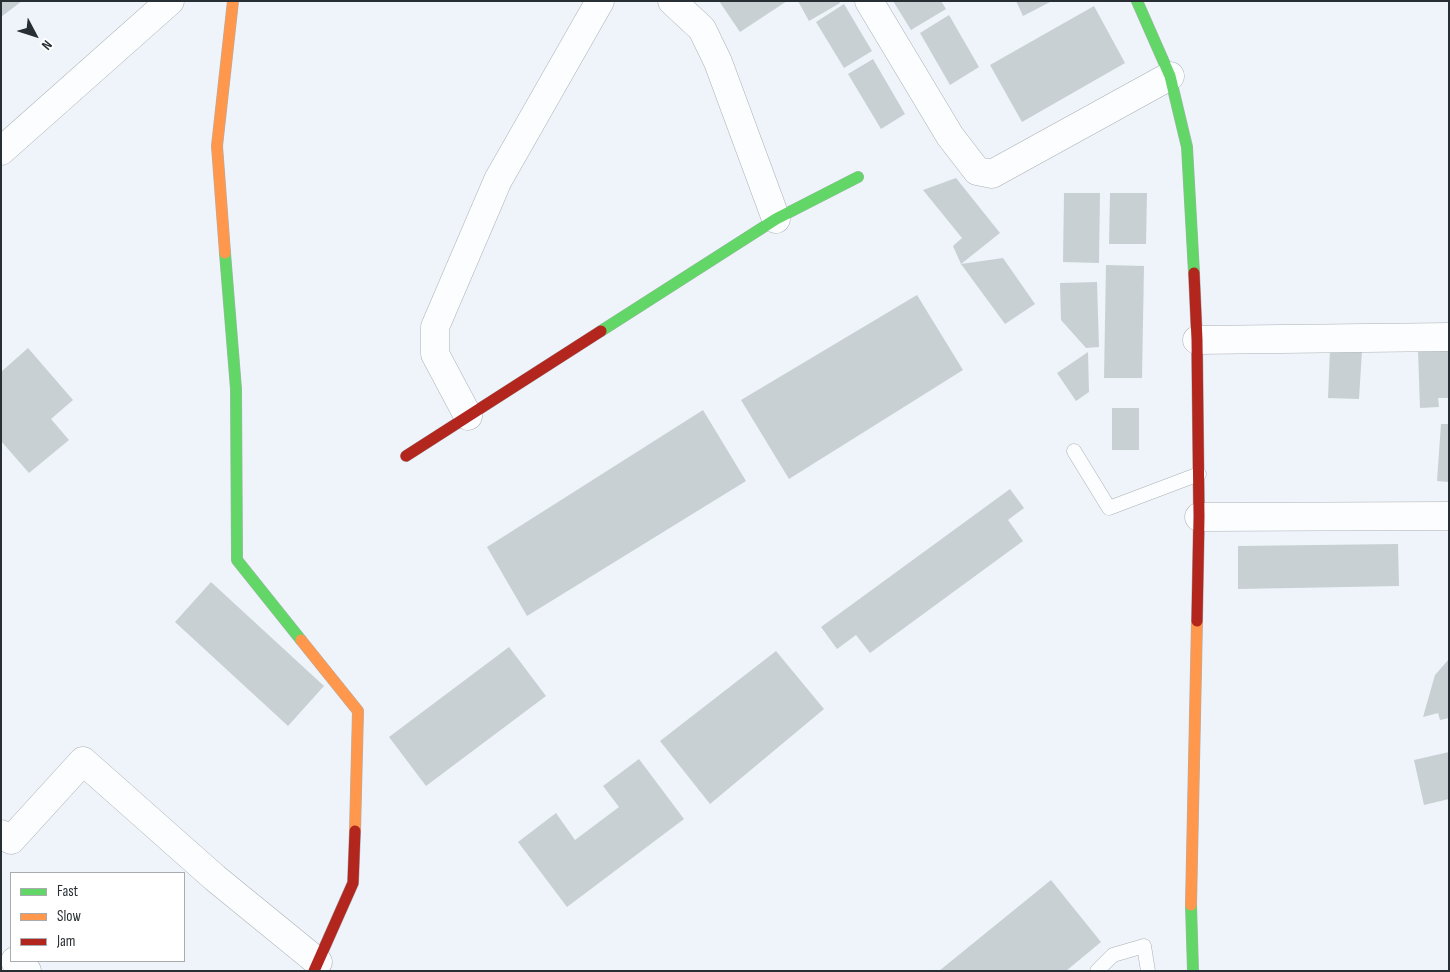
<!DOCTYPE html>
<style>
body{margin:0}
#map{position:relative;width:1450px;height:972px;overflow:hidden;background:#eef4f9;font-family:"Sofia Sans Condensed",sans-serif}
canvas{display:block}
.frame{position:absolute;inset:0;border:2px solid #282f34;pointer-events:none}
.legend{position:absolute;left:10px;top:872px;width:175px;height:90px;box-sizing:border-box;background:#fff;border:1px solid #a9acae;margin:0;padding:6px 9px;list-style:none;font-size:15px;color:#282f34}
.legend li{display:flex;align-items:center;gap:10px;height:25px}
.legend b{width:25px;border:1px solid #a9acae}
.north{position:absolute;left:10px;top:10px;width:50px;height:50px;-webkit-text-stroke:4px #fff;paint-order:stroke;rotate:130deg;font-size:14px;font-weight:700;line-height:20px;text-align:center;color:#282f34}
.north::after{content:'';display:block;margin:auto;width:18px;height:22px;background:#282f34;clip-path:polygon(50% 0,100% 100%,50% 72%,0 100%)}
</style>
<div id="map">
<canvas width="1450" height="972"></canvas>
<div class="frame"></div>
<ul class="legend">
<li><b style="height:6px;background:#63d668"></b>Fast</li>
<li><b style="height:6px;background:#ff974d"></b>Slow</li>
<li><b style="height:6px;background:#b3261e"></b>Jam</li>
</ul>
<div class="north">N</div>
</div>
<script>
const c = document.querySelector('canvas').getContext('2d');
c.lineJoin = 'round';
function fillPath(path, color) { c.fillStyle = color; c.fill(path, 'evenodd'); }
const shape = rows => new Path2D(rows.map(r => 'M' + r).join(''));
function strokePath(path, color, width, dash) { c.strokeStyle = color; c.lineWidth = width; c.lineCap = dash ? 'butt' : 'round'; c.setLineDash(dash || []); c.stroke(path); }
const building = shape([
 [1,1,22,1,1,17],
 [719,1,787,1,740,32],
 [798,1,839,1,840,3,809,21],
 [893,1,941,1,946,9,911,30],
 [1016,1,1052,1,1023,16],
 [844,4,872,51,844,68,816,22],
 [1094,6,1125,63,1022,122,990,65],
 [949,15,979,67,950,85,920,33],
 [873,59,905,114,881,129,848,74],
 [956,178,1000,233,961,264,953,246,962,238,923,190],
 [1064,193,1100,193,1099,263,1063,262],
 [1110,193,1147,193,1146,244,1109,244],
 [1003,258,1035,304,1005,324,961,264],
 [1106,265,1144,266,1142,378,1104,378],
 [1097,282,1099,347,1086,348,1061,320,1060,283],
 [917,295,963,370,789,479,741,400],
 [28,348,73,400,51,419,69,440,29,473,1,441,1,372],
 [1330,349,1362,351,1359,399,1328,398],
 [1448,349,1449,398,1438,398,1439,407,1420,408,1418,350],
 [1088,352,1089,392,1076,401,1057,373],
 [1112,408,1139,408,1139,450,1112,450],
 [703,410,746,481,527,616,487,547],
 [1441,424,1449,424,1449,482,1437,481],
 [1010,489,1024,508,1008,520,1023,541,870,653,856,635,837,649,821,627],
 [1398,544,1399,586,1238,589,1238,546],
 [211,582,324,686,288,726,175,622],
 [509,647,546,696,426,786,389,737],
 [776,651,824,709,710,804,660,741],
 [1449,659,1449,718,1440,720,1438,713,1423,717,1435,675],
 [1449,752,1449,799,1424,805,1414,760],
 [639,759,684,819,567,907,518,842,556,813,575,840,619,807,603,786],
 [1051,880,1101,942,1066,971,939,971]
]);
const lane = shape([
 [1074,451,1109,508,1199,474],
 [1097,971,1113,955,1144,946,1148,971]
]);
const street = shape([
 [672,1,702,29,718,62,776,219],
 [869,1,950,136,977,171,992,174,1170,76],
 [1,151,170,1],
 [1197,340,1449,337],
 [468,416,435,354,435,327,498,180,600,1],
 [1199,517,1449,516],
 [1,834,11,840,83,761,215,878,318,962],
 [15,961,27,971]
]);
const fast = shape([
 [1137,1,1170,76,1187,147,1194,273],
 [225,253,236,389,237,560,301,640],
 [601,331,776,219,858,177],
 [1191,905,1193,971]
]);
const slow = shape([
 [225,253,217,146,233,1],
 [301,640,358,711,355,831],
 [1191,905,1197,621]
]);
const jam = shape([
 [1194,273,1197,340,1199,517,1197,621],
 [406,456,601,331],
 [314,971,353,883,355,831]
]);
fillPath(building, '#c9d0d4');
strokePath(lane, '#abb1b6', 15);
strokePath(street, '#abb1b6', 29);
strokePath(fast, '#abb1b6', 12);
strokePath(slow, '#abb1b6', 12);
strokePath(jam, '#abb1b6', 12);
strokePath(lane, '#fcfdfe', 14);
strokePath(street, '#fcfdfe', 28);
strokePath(fast, '#63d668', 11);
strokePath(slow, '#ff974d', 11);
strokePath(jam, '#b3261e', 11);
</script>
